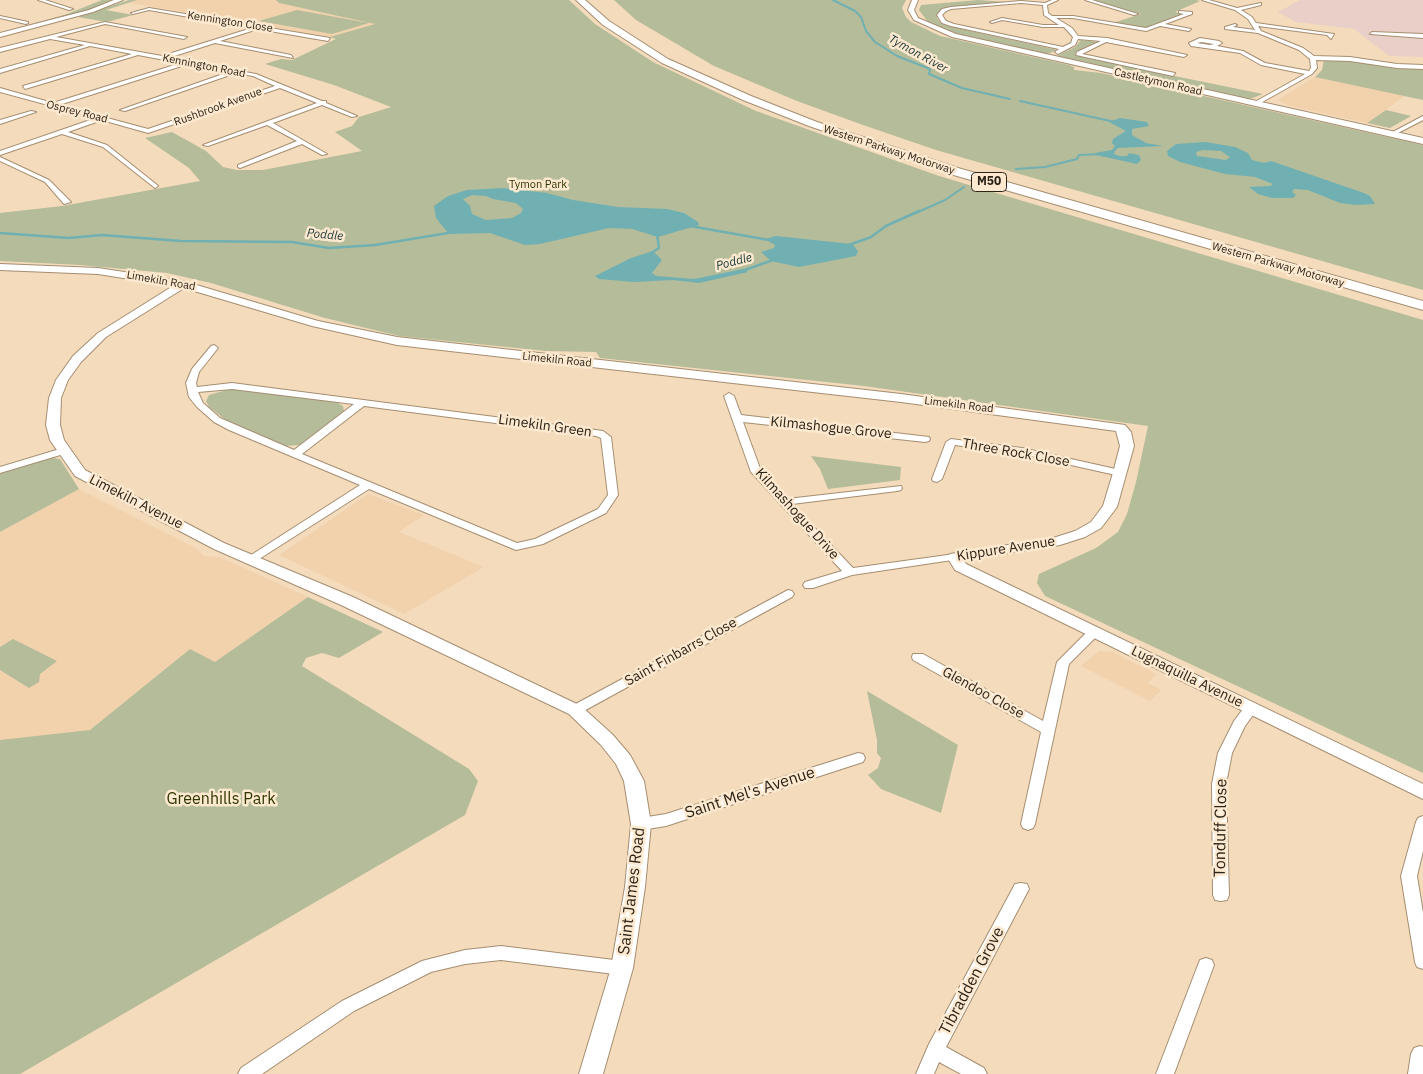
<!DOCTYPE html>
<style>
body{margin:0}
canvas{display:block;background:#f4dbbc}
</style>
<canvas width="1423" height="1074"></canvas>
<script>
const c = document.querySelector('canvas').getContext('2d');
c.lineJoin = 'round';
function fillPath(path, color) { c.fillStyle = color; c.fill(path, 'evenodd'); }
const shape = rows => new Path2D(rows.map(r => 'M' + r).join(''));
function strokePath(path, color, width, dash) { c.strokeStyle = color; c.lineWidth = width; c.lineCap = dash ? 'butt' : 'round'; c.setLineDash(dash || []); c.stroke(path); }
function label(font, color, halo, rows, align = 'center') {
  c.font = font + ' "IBM Plex Sans",sans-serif'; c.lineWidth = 5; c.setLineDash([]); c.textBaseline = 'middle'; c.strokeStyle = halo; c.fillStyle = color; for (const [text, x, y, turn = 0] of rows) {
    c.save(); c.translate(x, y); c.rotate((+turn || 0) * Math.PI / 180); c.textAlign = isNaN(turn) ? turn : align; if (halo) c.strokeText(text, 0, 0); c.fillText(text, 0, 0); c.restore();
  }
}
const built = shape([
 [137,0,276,0,279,3,377,24,330,37,130,3],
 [1315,77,1405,96,1367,123,1290,106,1277,100],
 [79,489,196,548,204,556,220,557,308,597,215,662,190,649,90,730,2,741,0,739,0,532],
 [368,494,424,515,399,532,484,567,404,614,279,555],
 [1099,651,1113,652,1156,674,1148,683,1161,690,1150,701,1081,666]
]);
const industrial = shape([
 [1300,0,1423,0,1423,57,1389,56,1354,29,1296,22,1278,12]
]);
const green = shape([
 [102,0,115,0,78,14,0,33,67,14],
 [129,0,137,0,106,10,133,15,107,22,78,17],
 [276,0,569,0,595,24,653,62,756,111,939,176,1423,320,1423,773,1045,596,1037,583,1039,574,1096,548,1118,532,1127,514,1136,482,1148,426,864,386,600,358,596,352,546,351,399,336,325,318,211,283,167,273,80,265,0,261,0,213,62,206,200,181,189,168,145,138,172,132,206,151,223,167,237,170,263,170,362,151,335,132,352,126,359,117,391,107,334,85,265,64,281,59,292,60,336,39,330,37,375,24,279,3],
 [614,0,906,0,902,8,906,17,911,22,940,36,1069,65,1074,67,1074,70,1101,73,1423,145,1423,290,936,150,863,125,797,101,714,66,636,20],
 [978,0,1006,2,946,7,948,8,937,14,937,18,940,22,961,29,1058,50,1047,54,950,33,928,22,919,10,921,5],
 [1093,0,1196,0,1200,1,1175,12,1181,14,1176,17,1144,29,1113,23,1141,14],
 [297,10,369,23,332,34,259,21],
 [1081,40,1099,42,1075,53,1081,57,1263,94,1250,99,1057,56,1075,47],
 [1324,59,1423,68,1423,100,1315,77,1322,70],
 [1386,110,1411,116,1390,128,1367,123],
 [230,389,336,402,343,406,344,411,300,445,284,446,227,421,209,407,206,401,209,395],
 [811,456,901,467,900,480,828,489,820,469],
 [52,458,60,459,79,489,0,532,0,473],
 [308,597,383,632,339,658,322,653,306,658,302,666,469,769,478,781,465,815,20,1074,0,1074,0,740,90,730,190,649,215,662],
 [13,639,57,661,40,674,39,682,29,688,0,670,0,647],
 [867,691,958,745,941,813,881,789,868,775,878,768,881,758,877,753,877,740]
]);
const water = shape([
 [1120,118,1147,122,1149,126,1132,129,1132,135,1146,143,1163,146,1118,148,1115,151,1114,154,1119,156,1127,156,1129,153,1139,155,1141,160,1137,164,1096,155,1095,153,1112,150,1115,146,1112,143,1113,139,1126,131,1109,122],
 [1206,142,1235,147,1248,153,1252,160,1264,163,1271,161,1364,193,1370,196,1375,204,1356,205,1340,203,1308,190,1294,189,1292,192,1296,195,1293,198,1272,198,1258,194,1249,187,1270,186,1273,184,1255,177,1225,174,1180,162,1168,156,1167,151,1176,144],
 [1203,150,1221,151,1230,157,1226,160,1197,156,1196,152],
 [502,188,547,193,573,200,618,207,667,209,684,213,698,222,699,225,658,237,632,229,609,228,540,244,525,245,490,233,449,234,436,218,434,206,448,196,467,190],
 [472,195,486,196,493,199,516,203,523,209,521,213,512,218,486,220,472,214,470,206,463,199],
 [776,236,852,244,858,251,856,256,799,267,771,261,761,252,774,248,775,245,765,239],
 [653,251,662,260,652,273,656,276,694,279,743,269,748,272,699,283,673,280,634,282,599,279,595,276,631,258]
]);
const streamFar1 = shape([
 [833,0,855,11,861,17,866,31,875,42,897,56,930,69,929,74,962,88,1010,99],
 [1020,101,1115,122],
 [1016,169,1045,167,1077,159,1079,155,1102,154],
 [916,213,945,200,964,187]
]);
const stream = shape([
 [690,226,769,240],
 [0,233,69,238,102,235,181,241,292,242,329,248,375,245,454,232],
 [849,245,871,237,886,226,919,211],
 [651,253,659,248,657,234],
 [742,271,773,260]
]);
const street = shape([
 [38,0,45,0,73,9,69,10,38,0],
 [1052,0,1058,0,1047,5,1048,13,1052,16,1073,16,1146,28,1184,14,1179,13,1179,11,1192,12,1192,14,1165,24,1191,29,1189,31,1160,26,1146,31,1073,18,1056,18,1072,28,1078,36,1107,38,1187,55,1184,57,1106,42,1082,54,1175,73,1173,76,1076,55,1077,52,1101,41,1078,39,1075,45,1058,54,1055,52,1059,49,951,26,942,23,937,15,942,9,951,7,1021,1,1045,3,1052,0],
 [1021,3,1043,5,1044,15,1059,25,1043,25,1002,18,990,22,992,23,1002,20,1043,27,1064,27,1073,37,1071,43,1063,47,954,24,946,21,942,15,946,11,951,9,1021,3],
 [1085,0,1092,0,1138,14,1134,15,1085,0],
 [1202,0,1209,0,1237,8,1261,3,1261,5,1241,10,1252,17,1256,23,1334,34,1331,39,1327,35,1258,26,1261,31,1303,48,1314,56,1350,57,1397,64,1423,65,1423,69,1397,68,1350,61,1316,60,1317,68,1312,74,1257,105,1253,105,1253,103,1305,74,1261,65,1240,53,1191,46,1189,43,1200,38,1219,41,1222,43,1217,46,1243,51,1265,63,1309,71,1311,68,1310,59,1299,50,1258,33,1225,29,1225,27,1235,24,1237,25,1233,27,1255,30,1248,19,1235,10,1202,0],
 [1201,42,1214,44,1210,45,1197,43,1201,42],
 [149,8,330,38,328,41,258,29,220,41,291,55,293,58,215,43,168,58,256,74,322,101,326,101,326,103,357,116,352,117,322,105,273,123,327,154,322,155,302,144,240,168,238,167,238,165,297,141,267,125,208,146,203,145,317,103,280,88,148,133,102,120,68,132,107,145,157,185,158,186,155,188,103,147,62,134,0,155,0,151,96,118,0,92,0,88,53,103,181,63,138,55,25,89,23,86,132,54,90,46,0,73,0,69,85,45,50,39,0,52,0,48,105,22,187,37,184,39,105,24,56,37,162,56,252,28,149,10,133,14,131,13,149,8],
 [188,64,229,72,120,110,125,111,236,73,253,76,275,86,148,129,59,105,188,64],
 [0,16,28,22,28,23,26,24,0,18,0,16],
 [1372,32,1423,34,1423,38,1370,34,1372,32],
 [31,111,36,112,0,124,0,120,31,111],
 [1423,116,1423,120,1394,135,1389,134,1423,116],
 [0,157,49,180,71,202,64,204,45,182,0,161,0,157],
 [214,345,218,348,199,372,196,383,197,387,232,383,603,431,611,437,618,495,606,513,543,544,516,550,369,489,256,561,248,561,246,559,248,557,360,485,229,430,214,422,197,407,189,397,186,383,192,369,211,346,214,345],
 [232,389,354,404,294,450,220,418,203,403,198,392,232,389],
 [364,406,596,436,601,438,608,495,598,509,535,539,517,543,302,454,364,406],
 [729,393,734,396,741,415,929,437,930,439,929,441,925,442,743,422,761,471,787,499,901,486,902,488,901,490,897,491,792,504,853,568,955,554,961,557,959,559,852,575,813,588,805,588,803,585,805,582,842,571,751,472,724,396,729,393],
 [951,439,1022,448,1120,470,1125,473,1120,476,1022,454,955,445,942,479,937,482,933,481,932,479,946,442,951,439],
 [63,448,68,451,67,453,0,473,0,467,63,448],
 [788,590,792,591,794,594,792,597,580,713,575,715,570,713,568,710,570,707,788,590],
 [1094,628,1100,632,1098,635,1069,664,1035,824,1033,828,1028,830,1023,828,1021,824,1041,732,913,660,912,657,913,654,923,654,1043,721,1057,662,1090,629,1094,628],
 [1251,703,1256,705,1258,708,1245,726,1232,753,1226,784,1229,895,1227,900,1221,901,1215,900,1213,895,1212,784,1218,753,1234,721,1246,705,1251,703],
 [858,753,863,754,865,758,863,762,666,826,641,830,636,828,634,824,636,820,641,818,666,814,858,753],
 [1423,816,1423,851,1417,876,1423,913,1423,969,1417,967,1415,962,1401,876,1416,822,1418,818,1423,816],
 [1021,883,1027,884,1029,889,946,1047,984,1068,987,1074,961,1074,939,1062,934,1074,916,1074,929,1044,1015,884,1021,883],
 [501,946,622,961,628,963,630,968,628,973,622,975,501,960,465,964,431,972,354,1011,262,1074,238,1074,241,1068,342,1001,422,961,465,950,501,946],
 [1206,958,1212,960,1214,965,1174,1074,1156,1074,1198,965,1200,960,1206,958],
 [1420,1046,1423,1047,1423,1074,1408,1074,1411,1054,1414,1048,1420,1046]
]);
const secondary = shape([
 [114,0,123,0,93,12,0,37,0,33,89,10,114,0],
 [912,0,918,0,914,10,918,18,956,34,1423,138,1423,144,952,37,914,20,908,10,912,0],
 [0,264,98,268,183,281,318,321,397,337,901,394,1125,425,1131,432,1134,446,1117,507,1101,528,1085,537,1060,545,964,560,966,564,1423,784,1423,799,955,570,947,557,950,554,1053,538,1075,531,1091,522,1103,506,1113,473,1120,446,1116,431,901,402,397,345,312,326,184,288,106,337,81,362,68,380,61,398,60,425,64,440,85,470,224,543,353,597,581,706,613,735,630,755,644,781,651,824,645,887,633,968,603,1074,579,1074,611,968,625,887,631,824,624,781,616,764,601,745,569,714,341,605,214,549,75,476,50,440,46,425,49,398,56,380,73,356,98,333,173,286,98,274,0,270,0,264]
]);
const highway = shape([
 [576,0,585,0,609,21,668,59,751,96,817,122,958,168,1423,301,1423,310,950,174,809,126,743,100,662,63,603,25,576,0]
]);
const farStreetnames = [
 ["Kennington Close",230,22,9],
 ["Kennington Road",204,66,11],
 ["Castletymon Road",1158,82,13],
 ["Rushbrook Avenue",218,107,-20],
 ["Osprey Road",77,112,14],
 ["Western Parkway Motorway",889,150,18],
 ["Western Parkway Motorway",1278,265,16],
 ["Limekiln Road",161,281,10],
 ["Limekiln Road",557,360,6],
 ["Limekiln Road",959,405,7]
];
const farParknames = [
 ["Tymon Park",538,185]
];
const farWaternames = [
 ["Tymon River",918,54,29],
 ["Poddle",325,235,5],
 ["Poddle",734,262,-15]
];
const shields = [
 [989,182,35]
];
const shieldNames = [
 ["M50",989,182]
];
const streetNames = [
 ["Limekiln Green",545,426,8],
 ["Kilmashogue Grove",831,428,6],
 ["Three Rock Close",1016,453,10],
 ["Limekiln Avenue",136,502,27],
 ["Kilmashogue Drive",797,514,48],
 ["Kippure Avenue",1006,549,-9],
 ["Saint Finbarrs Close",681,652,-29],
 ["Lugnaquilla Avenue",1187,677,26],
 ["Glendoo Close",983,693,29]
];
const nearStreetnames = [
 ["Saint Mel's Avenue",750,793,-18],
 ["Tonduff Close",1221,828,-89],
 ["Saint James Road",632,891,-83],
 ["Tibradden Grove",972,981,-62]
];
const nearParknames = [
 ["Greenhills Park",221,799]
];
fillPath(built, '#f1d2ad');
fillPath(industrial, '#e8cfc8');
fillPath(green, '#b4bc9a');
fillPath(water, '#71b0b2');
strokePath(streamFar1, '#71b0b2', 2);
strokePath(stream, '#71b0b2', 2.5);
strokePath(street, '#a58e71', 2);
strokePath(secondary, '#a58e71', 2);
strokePath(highway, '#a58e71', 2);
fillPath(street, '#fff');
fillPath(secondary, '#fff');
fillPath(highway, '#fff');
label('11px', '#2c2317', '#fde9d0', farStreetnames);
label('11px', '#2e3600', '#fde9d0', farParknames);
label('italic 12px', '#153536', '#fde9d0', farWaternames);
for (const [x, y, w] of shields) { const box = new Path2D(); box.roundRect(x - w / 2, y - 9.5, w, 19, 4); c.fillStyle = '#fde9d0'; c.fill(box); strokePath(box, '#2c2317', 1); }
label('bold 12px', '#2c2317', null, shieldNames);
label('14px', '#2c2317', '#fde9d0', streetNames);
label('16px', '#2c2317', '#fde9d0', nearStreetnames);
label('16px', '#2e3600', '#fde9d0', nearParknames);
</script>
